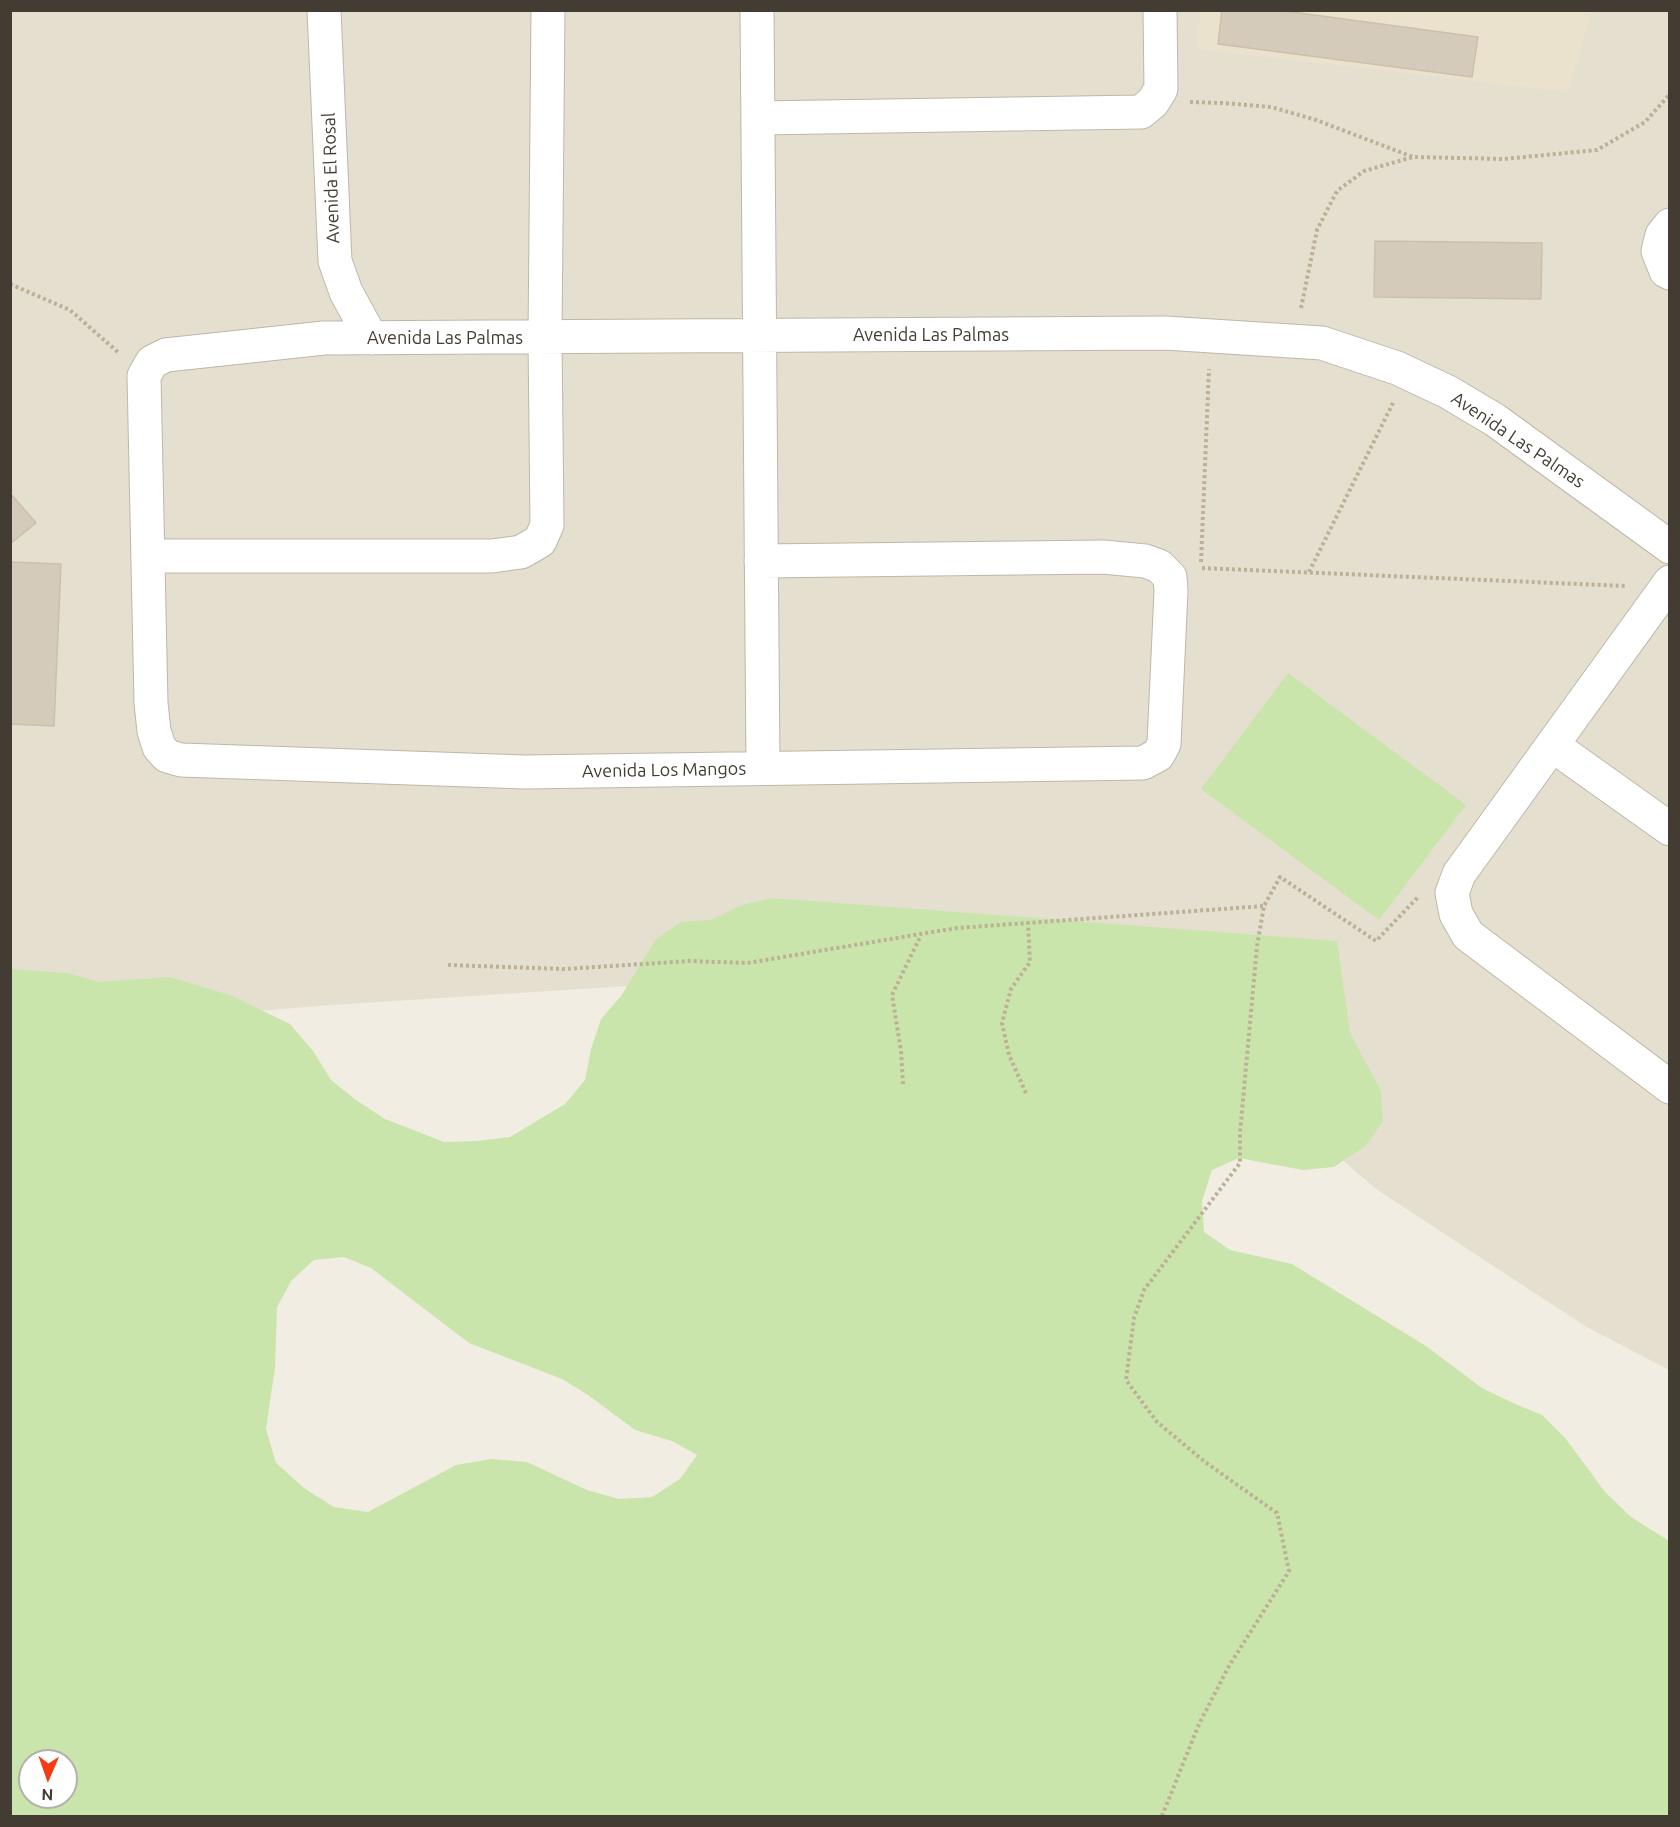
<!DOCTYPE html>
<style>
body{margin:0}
#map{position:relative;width:1680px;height:1827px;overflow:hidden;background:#f1ede2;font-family:Ubuntu,sans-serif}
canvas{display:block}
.frame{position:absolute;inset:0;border:12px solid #423c33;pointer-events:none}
.north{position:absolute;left:18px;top:1749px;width:60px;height:60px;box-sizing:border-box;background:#fff;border:2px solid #b3b1ad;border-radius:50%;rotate:182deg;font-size:16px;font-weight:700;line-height:24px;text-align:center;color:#423c33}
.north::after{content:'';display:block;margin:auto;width:21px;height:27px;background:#f63a14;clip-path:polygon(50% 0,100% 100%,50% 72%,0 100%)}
</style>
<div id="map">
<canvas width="1680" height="1827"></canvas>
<div class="frame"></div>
<div class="north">N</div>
</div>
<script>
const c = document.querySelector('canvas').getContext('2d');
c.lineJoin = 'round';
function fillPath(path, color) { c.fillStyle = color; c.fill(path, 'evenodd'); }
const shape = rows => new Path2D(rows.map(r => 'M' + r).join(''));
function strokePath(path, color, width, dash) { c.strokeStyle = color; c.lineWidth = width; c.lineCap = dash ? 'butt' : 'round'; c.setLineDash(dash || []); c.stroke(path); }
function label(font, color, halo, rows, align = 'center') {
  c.font = font + ' Ubuntu,sans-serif'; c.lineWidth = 6; c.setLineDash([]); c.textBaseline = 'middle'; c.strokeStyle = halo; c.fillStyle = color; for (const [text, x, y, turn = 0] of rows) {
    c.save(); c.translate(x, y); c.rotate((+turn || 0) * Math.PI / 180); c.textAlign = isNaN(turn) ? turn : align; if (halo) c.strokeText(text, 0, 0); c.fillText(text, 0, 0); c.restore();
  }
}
const residential = shape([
 [11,11,1669,11,1669,1370,1585,1326,1376,1189,1290,1115,628,986,331,1005,11,1031]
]);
const education = shape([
 [1200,11,1592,11,1568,92,1197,49]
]);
const green = shape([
 [1288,673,1466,805,1379,920,1201,789],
 [773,898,1337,941,1350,1033,1381,1091,1383,1121,1365,1146,1334,1167,1303,1170,1239,1158,1212,1170,1202,1201,1204,1232,1230,1250,1292,1264,1426,1346,1482,1388,1513,1403,1542,1415,1566,1439,1605,1492,1631,1517,1669,1541,1669,1816,11,1816,11,969,67,973,99,982,169,977,230,995,290,1024,313,1051,331,1080,356,1100,385,1119,444,1142,477,1141,510,1137,565,1104,585,1080,591,1049,601,1019,621,996,656,939,681,922,711,920,742,905],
 [344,1257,371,1268,469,1343,562,1379,588,1395,635,1430,672,1441,697,1455,680,1479,652,1497,619,1499,587,1490,527,1462,492,1459,456,1465,368,1512,334,1507,304,1488,276,1463,266,1429,275,1367,277,1307,291,1281,314,1260],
 [30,1761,66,1761,66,1797,30,1797]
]);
const building = shape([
 [1222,10,1277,10,1478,37,1472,77,1218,44,1222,10],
 [1375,241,1542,243,1541,299,1374,297,1375,241],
 [10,493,36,523,10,544,10,493],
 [10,562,61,564,54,726,10,724,10,562]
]);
const path = shape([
 [1190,102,1222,103,1271,107,1316,120,1413,157],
 [10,284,70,310,120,354],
 [1301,308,1317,230,1337,191,1364,171,1413,157,1504,159,1597,150,1645,122,1670,94],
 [1201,562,1209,369],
 [1202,568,1626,586],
 [1309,572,1393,403],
 [448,965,565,969,689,961,747,963,957,928,1264,906],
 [903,1084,901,1051,892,995,921,935],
 [1026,1093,1009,1055,1002,1023,1011,989,1030,962,1028,923],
 [1162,1816,1199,1724,1229,1666,1289,1571,1277,1513,1205,1462,1157,1422,1126,1380,1134,1318,1144,1290,1240,1163,1240,1133,1257,946,1264,906,1280,877,1376,941,1419,896]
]);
const minor = shape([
 [324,10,335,261,346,292,371,338],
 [757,10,763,768],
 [758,118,1141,112,1153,102,1161,89,1160,10],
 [1670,225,1662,235,1658,251,1666,271,1670,273],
 [148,556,492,556,521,552,540,541,547,525,545,338,548,10],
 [761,561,1103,557,1145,561,1159,566,1170,577,1171,591,1164,744,1158,755,1143,763,525,772,181,760,167,756,159,747,154,731,151,703,144,376,152,362,166,355,324,338,1165,333,1322,343,1397,368,1448,392,1495,420,1670,547],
 [1670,582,1459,874,1452,893,1456,914,1468,935,1670,1087],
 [1552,745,1670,829]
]);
const streetNames = [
 ["Avenida El Rosal",331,178,-92],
 ["Avenida Las Palmas",931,335],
 ["Avenida Las Palmas",445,338],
 ["Avenida Las Palmas",1518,440,34],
 ["Avenida Los Mangos",664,770,-1]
];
fillPath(residential, '#e5dfd0');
fillPath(education, '#eae2cc');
fillPath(green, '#cae5ab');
fillPath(building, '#d5cbbb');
strokePath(building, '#cdc0ab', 1.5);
strokePath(minor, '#bfb7a8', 35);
strokePath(path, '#bdb097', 4, [3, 3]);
strokePath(minor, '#fff', 33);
label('18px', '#423c33', '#fff', streetNames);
</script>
